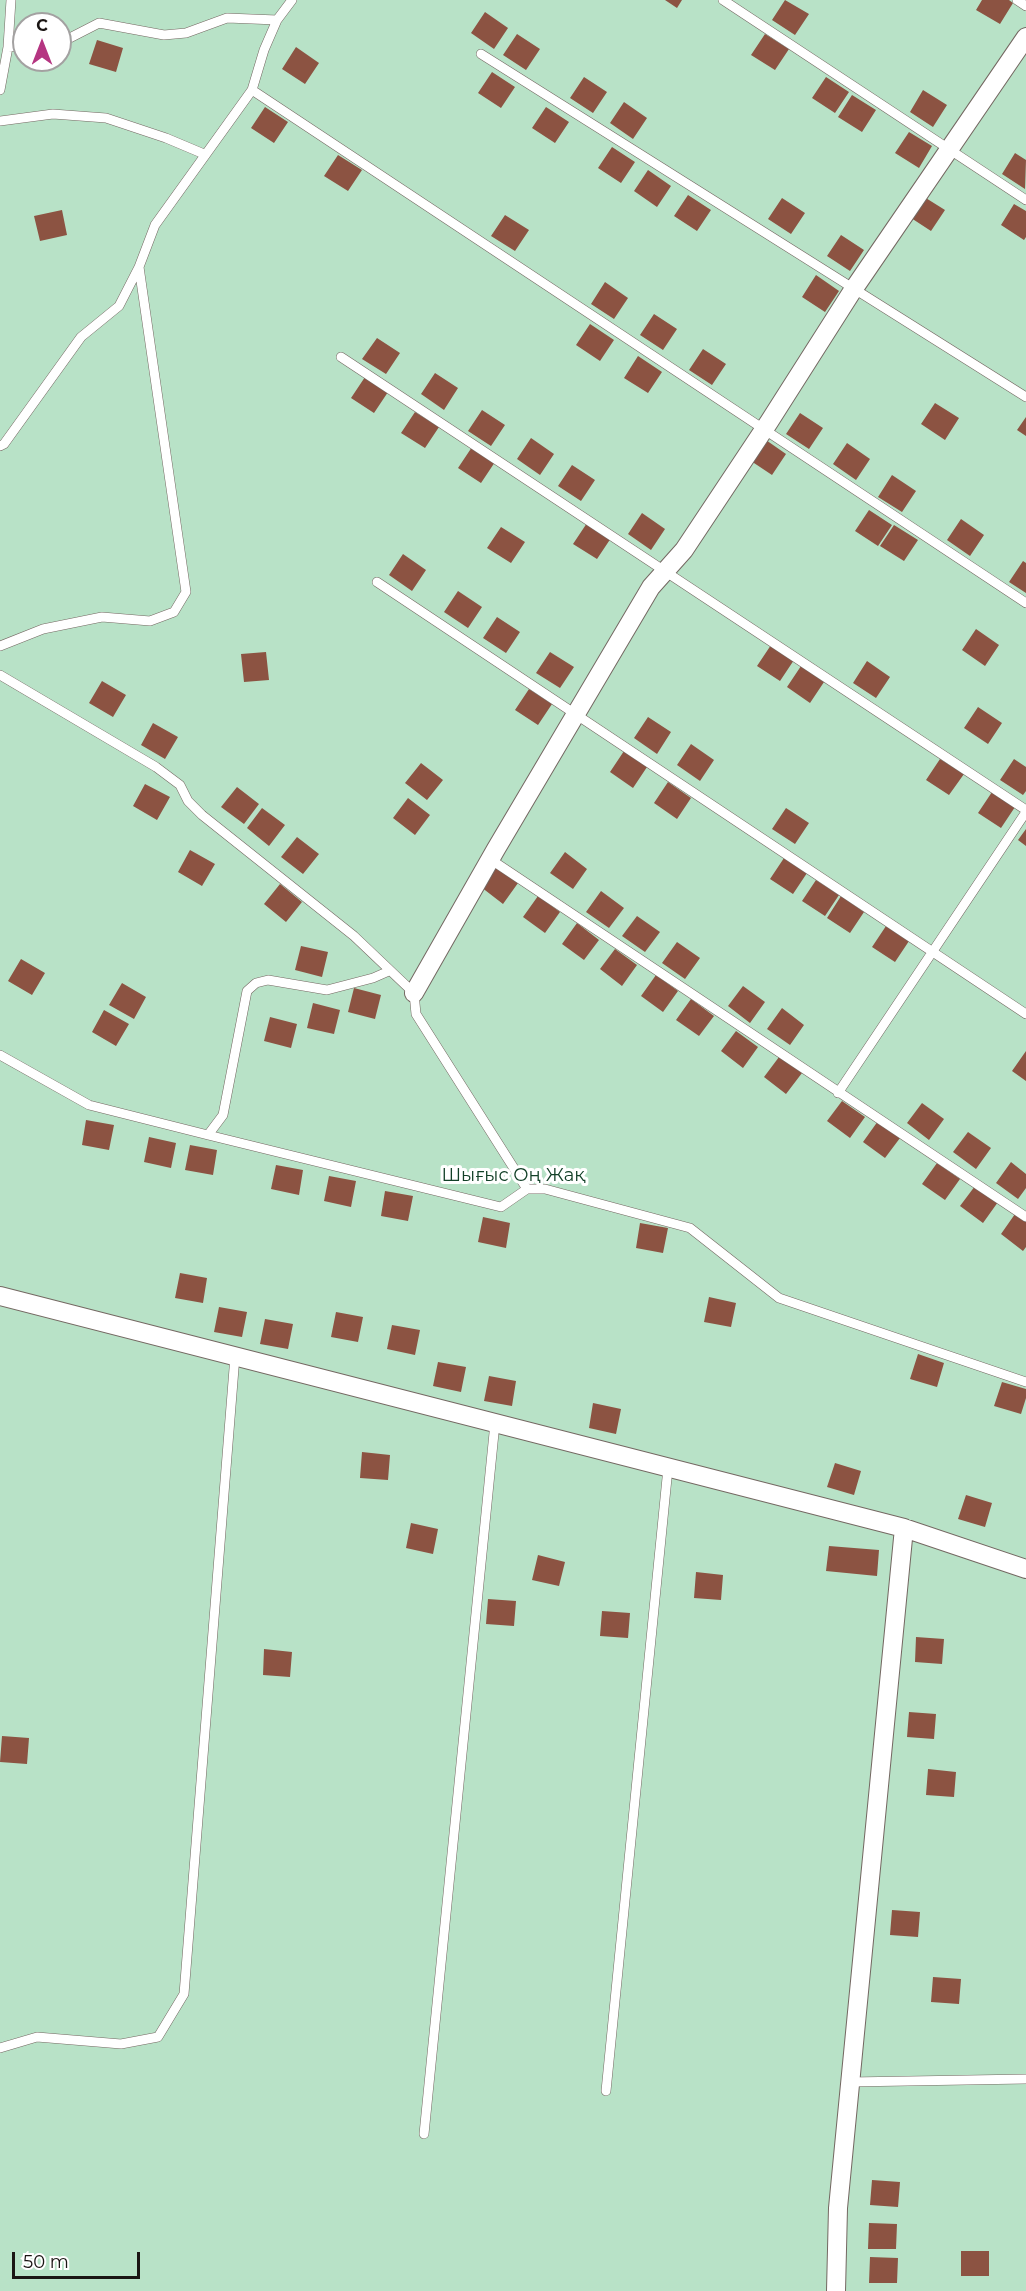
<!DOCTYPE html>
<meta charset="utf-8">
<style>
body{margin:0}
#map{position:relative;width:1026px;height:2291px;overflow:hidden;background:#fff0ea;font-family:Montserrat,sans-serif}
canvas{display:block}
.north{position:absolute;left:12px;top:12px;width:60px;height:60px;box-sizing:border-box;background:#fff;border:2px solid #a3a1a1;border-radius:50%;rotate:0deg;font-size:16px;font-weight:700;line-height:24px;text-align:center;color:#1a1513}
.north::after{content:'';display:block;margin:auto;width:21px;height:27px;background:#b53581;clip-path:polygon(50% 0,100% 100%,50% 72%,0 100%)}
.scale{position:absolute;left:12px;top:2252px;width:128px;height:27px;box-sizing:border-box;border:3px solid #1a1513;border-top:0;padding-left:8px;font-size:18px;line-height:21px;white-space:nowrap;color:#1a1513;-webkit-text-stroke:4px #fff;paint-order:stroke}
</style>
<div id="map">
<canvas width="1026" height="2291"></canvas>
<div class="north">С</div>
<div class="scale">50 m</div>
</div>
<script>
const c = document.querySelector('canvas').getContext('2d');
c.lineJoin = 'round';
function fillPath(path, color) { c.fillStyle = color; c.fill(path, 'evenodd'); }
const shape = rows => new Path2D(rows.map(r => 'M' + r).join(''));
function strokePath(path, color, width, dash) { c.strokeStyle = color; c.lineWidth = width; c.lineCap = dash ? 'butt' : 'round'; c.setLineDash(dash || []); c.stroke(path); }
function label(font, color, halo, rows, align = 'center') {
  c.font = font + ' Montserrat,sans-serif'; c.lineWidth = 6; c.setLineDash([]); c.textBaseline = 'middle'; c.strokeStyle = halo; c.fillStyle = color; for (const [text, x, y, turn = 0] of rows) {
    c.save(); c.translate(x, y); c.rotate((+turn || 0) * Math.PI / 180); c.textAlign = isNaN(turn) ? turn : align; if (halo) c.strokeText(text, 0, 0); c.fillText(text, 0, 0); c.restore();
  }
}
const green = shape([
 [0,0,1026,0,1026,2291,0,2291],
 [24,24,60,24,60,60,24,60]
]);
const building = shape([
 [665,0,682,0,677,8],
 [785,0,809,14,795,35,772,20],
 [982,0,1009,0,1013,3,1000,24,976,10],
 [485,12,508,28,494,49,471,33],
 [517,34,540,49,526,70,503,55],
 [765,34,789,49,775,70,751,55],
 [97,40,123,48,116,72,89,64],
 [296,47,319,63,305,84,282,69],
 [492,72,515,87,501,108,478,93],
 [584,77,607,92,593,113,570,98],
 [826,77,849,92,835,113,812,98],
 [923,90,947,105,933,127,910,112],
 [852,95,876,110,862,132,838,117],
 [624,102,647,118,633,139,610,123],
 [265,107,288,122,274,143,251,128],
 [546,107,569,122,555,143,532,128],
 [909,132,932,146,919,168,895,153],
 [612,147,635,162,621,183,598,168],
 [1015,153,1026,160,1025,189,1002,174],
 [338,155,362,170,348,191,324,176],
 [648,170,671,186,657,207,634,191],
 [688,195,711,210,697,231,674,216],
 [921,195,945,210,931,231,908,216],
 [782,198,805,213,791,234,768,219],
 [1014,204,1026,211,1026,237,1024,240,1001,225],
 [62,210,67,235,40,241,34,216],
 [505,215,529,230,515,251,491,236],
 [841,235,864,250,850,271,827,256],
 [816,275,839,291,825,312,802,297],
 [605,282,628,298,614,319,591,304],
 [654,314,677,329,663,350,640,335],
 [590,324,614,340,600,361,576,345],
 [377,338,400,353,386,374,362,359],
 [703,349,726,364,712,385,689,370],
 [638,356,662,372,648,393,624,378],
 [435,373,458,388,444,410,421,394],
 [365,377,388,392,374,413,351,398],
 [935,403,959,418,945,440,921,424],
 [482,410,505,425,491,446,468,431],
 [415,412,439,427,425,448,401,433],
 [800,413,823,428,809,449,786,434],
 [1026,417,1026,436,1017,430],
 [531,438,554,454,540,475,517,459],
 [763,438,786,454,772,475,748,459],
 [847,443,870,459,856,480,833,464],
 [472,447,495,462,481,483,458,468],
 [572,465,595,480,581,501,558,486],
 [892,475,916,491,902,512,878,497],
 [869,510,892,525,878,546,855,531],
 [642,513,665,529,651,550,628,534],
 [961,519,984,535,970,556,947,540],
 [587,523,611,538,597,559,573,544],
 [894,525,918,540,904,561,880,546],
 [501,527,525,542,511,563,487,548],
 [403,554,426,570,412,591,389,575],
 [1023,561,1026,563,1026,593,1009,582],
 [458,591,482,607,468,628,444,612],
 [497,617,520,632,506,653,483,638],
 [976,629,999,645,985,666,962,650],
 [771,645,794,660,780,681,757,666],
 [266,652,269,680,244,682,241,654],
 [550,652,574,667,560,688,536,673],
 [867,661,890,677,876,698,853,683],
 [801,666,824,682,810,703,787,687],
 [102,681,126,695,113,717,89,703],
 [529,689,552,704,538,725,515,710],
 [978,707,1002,723,988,744,964,728],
 [648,717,671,732,657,754,634,738],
 [153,723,178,737,165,759,141,745],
 [691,744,714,760,700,781,677,765],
 [624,751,647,767,633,788,610,772],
 [940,759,964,774,949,795,926,780],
 [1014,759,1026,767,1026,791,1023,795,1000,780],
 [421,763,443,780,427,800,405,783],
 [668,782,691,798,677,819,654,803],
 [145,784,170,797,157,820,133,806],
 [237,787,259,804,244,824,221,807],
 [992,792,1015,807,1001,828,978,813],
 [408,798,430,815,415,835,393,818],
 [262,808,285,825,269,846,247,828],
 [786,808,809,823,795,844,772,829],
 [1026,829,1026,846,1018,840],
 [297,837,319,854,303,874,281,857],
 [190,850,215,864,202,886,178,872],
 [565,852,587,869,573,889,550,873],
 [784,858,807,873,793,894,770,879],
 [495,867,518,883,503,904,481,887],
 [816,880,839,895,825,916,802,901],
 [280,884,302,902,286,922,264,904],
 [601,891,624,908,609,928,586,912],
 [538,896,560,912,545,933,523,917],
 [841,896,864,912,850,933,827,918],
 [637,916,660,932,645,952,622,936],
 [577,923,599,940,584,960,562,944],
 [886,926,909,941,895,962,872,947],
 [677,942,700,958,685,979,662,963],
 [301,946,328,952,322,977,295,970],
 [615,949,637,965,622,986,600,969],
 [21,959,45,973,32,995,8,981],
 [656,975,678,991,663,1012,641,996],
 [122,983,146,997,134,1019,109,1005],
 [743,986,765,1002,750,1023,728,1006],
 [354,988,381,995,375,1019,348,1012],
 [691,999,714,1016,699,1036,676,1020],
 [313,1003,340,1010,334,1034,307,1028],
 [782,1008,804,1025,790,1045,767,1029],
 [104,1010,129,1024,116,1046,92,1032],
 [270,1017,297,1024,291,1048,264,1041],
 [736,1031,758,1047,743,1068,721,1051],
 [1026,1051,1026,1081,1012,1071],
 [779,1057,802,1073,786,1094,764,1077],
 [842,1101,865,1117,850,1138,827,1121],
 [922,1103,944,1119,929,1140,907,1123],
 [86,1120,114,1125,109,1150,82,1145],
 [878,1121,900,1138,885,1158,863,1142],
 [968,1132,991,1148,976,1169,953,1152],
 [149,1137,176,1143,171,1168,144,1162],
 [190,1145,217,1150,213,1175,185,1170],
 [1011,1162,1026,1174,1026,1188,1018,1199,996,1183],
 [937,1163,960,1179,945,1200,922,1184],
 [276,1165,303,1170,299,1195,271,1189],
 [329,1176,356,1181,351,1207,324,1201],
 [975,1186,998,1202,983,1223,960,1206],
 [385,1191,413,1196,408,1221,381,1216],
 [1015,1214,1026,1222,1026,1247,1023,1251,1001,1234],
 [483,1217,510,1223,506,1248,478,1242],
 [640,1223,668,1228,663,1253,636,1248],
 [180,1273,207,1278,203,1303,175,1298],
 [709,1297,736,1303,731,1327,704,1322],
 [219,1307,247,1312,242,1337,214,1332],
 [336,1312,363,1317,358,1342,331,1337],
 [265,1319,293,1324,288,1349,260,1344],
 [392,1325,420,1330,415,1355,387,1349],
 [918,1354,944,1363,937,1387,910,1379],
 [438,1362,466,1367,461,1392,433,1386],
 [489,1376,516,1381,512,1406,484,1401],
 [1002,1382,1026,1389,1026,1398,1021,1414,994,1406],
 [593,1403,621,1409,616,1434,589,1428],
 [362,1452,390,1455,388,1480,360,1478],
 [835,1463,861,1471,854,1495,827,1487],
 [966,1495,992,1503,985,1527,958,1519],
 [411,1523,438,1529,433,1554,406,1548],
 [829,1546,879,1550,877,1576,826,1571],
 [538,1555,565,1562,559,1586,532,1580],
 [696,1572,723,1575,721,1600,694,1598],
 [488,1599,516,1601,514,1626,486,1624],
 [602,1611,630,1613,628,1638,600,1636],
 [916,1637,944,1639,942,1664,915,1662],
 [264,1649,292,1652,290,1677,263,1675],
 [909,1712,936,1714,934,1739,907,1737],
 [2,1736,29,1738,27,1764,0,1762],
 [928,1769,956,1772,954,1797,926,1795],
 [892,1910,920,1912,918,1937,890,1935],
 [933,1977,961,1979,959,2004,931,2002],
 [872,2180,900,2182,898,2207,870,2205],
 [869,2223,897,2224,896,2249,868,2249],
 [961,2251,989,2251,989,2276,961,2276],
 [870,2257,898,2258,897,2283,869,2283]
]);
const lane = shape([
 [723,0,1026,200],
 [1017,0,1026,6],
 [60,43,99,23,164,35,186,33,227,18,277,20],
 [8,47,24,46],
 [481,54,1026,397],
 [0,90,8,47,11,0],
 [252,90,1026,603],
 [0,121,53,114,106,118,166,138,204,154],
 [341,357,1026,810],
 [0,446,4,444,81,337,119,306,139,267,155,225,252,90,264,50,277,20,292,0],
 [377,582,1026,1014],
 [0,646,43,629,102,617,150,621,174,612,186,592,139,267],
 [0,675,156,767,180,785,188,801,202,815,354,936,414,993,416,1014,527,1189],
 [490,859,1026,1217],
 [0,1055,89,1105,208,1135,501,1207,527,1189,545,1189,690,1228,779,1298,1026,1382],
 [838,1093,1026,812],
 [208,1135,223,1115,247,991,256,983,268,980,327,990,373,978,389,971],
 [0,2048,37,2037,121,2044,158,2037,184,1994,235,1356],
 [850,2082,1026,2079],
 [606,2091,668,1468],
 [424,2134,495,1423]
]);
const street = shape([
 [414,993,496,849,651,587,684,550,769,422,853,290,1026,37],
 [0,1296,904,1528,1026,1569],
 [836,2291,838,2208,904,1528]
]);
const parkNames = [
 ["Шығыс Оң Жақ",513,1176]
];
fillPath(green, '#b8e2c7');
fillPath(building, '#8c5342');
strokePath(lane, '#746862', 10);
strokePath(street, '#746862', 20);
strokePath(lane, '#fff', 9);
strokePath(street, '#fff', 18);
label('18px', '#124027', '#fff', parkNames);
</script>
